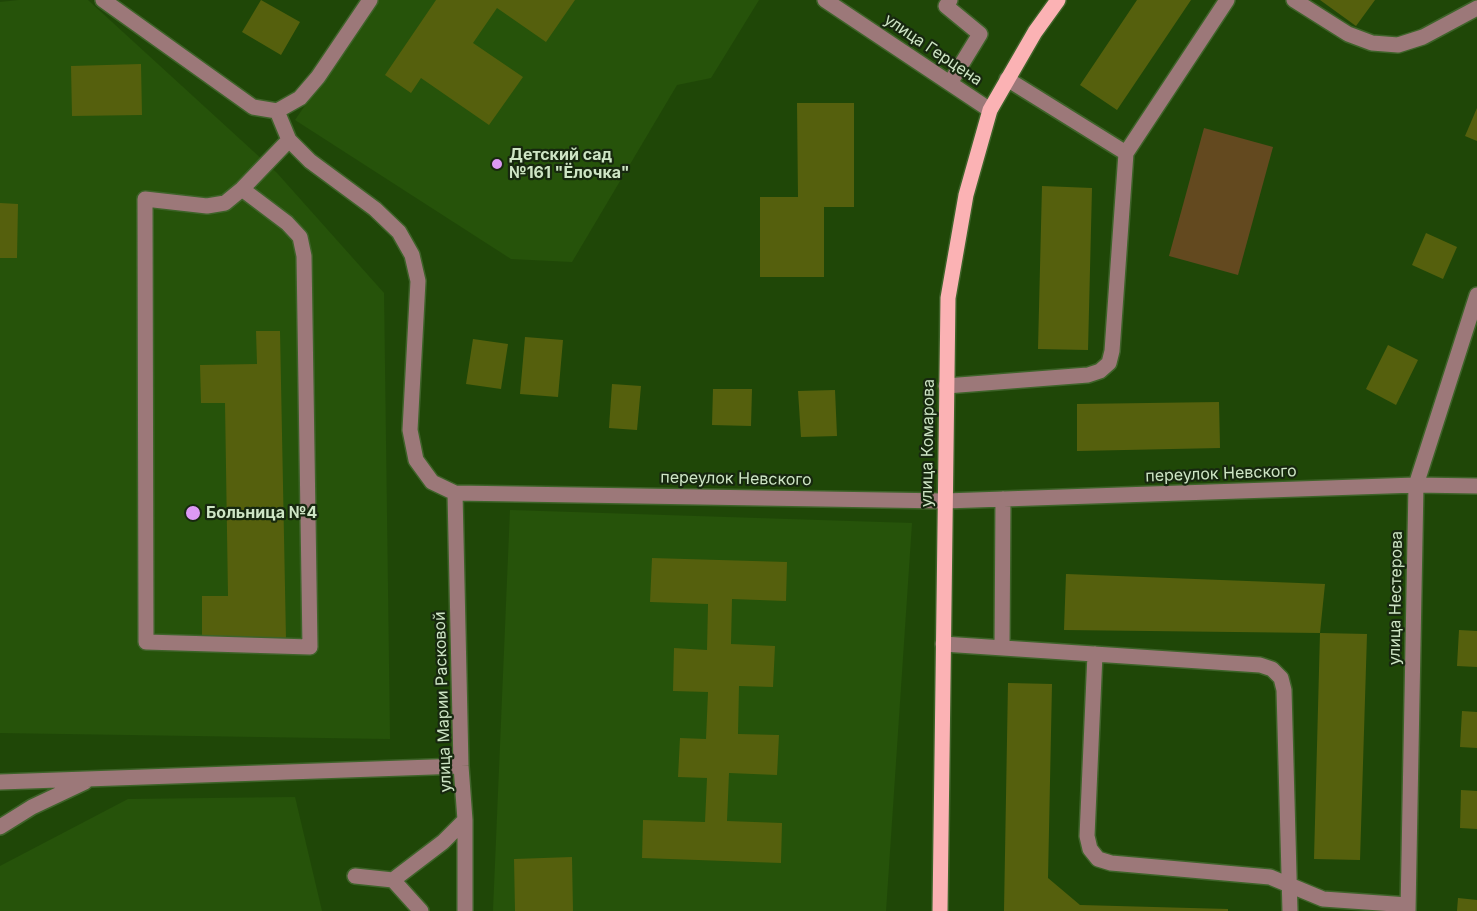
<!DOCTYPE html>
<meta charset="utf-8">
<style>
body{margin:0}
canvas{display:block;background:#1f4707}
</style>
<canvas width="1477" height="911"></canvas>
<script>
const c = document.querySelector('canvas').getContext('2d');
c.lineJoin = 'round';
function fillPath(path, color) { c.fillStyle = color; c.fill(path, 'evenodd'); }
const shape = rows => new Path2D(rows.map(r => 'M' + r).join(''));
function strokePath(path, color, width, dash) { c.strokeStyle = color; c.lineWidth = width; c.lineCap = dash ? 'butt' : 'round'; c.setLineDash(dash || []); c.stroke(path); }
function label(font, color, halo, rows, align = 'center') {
  c.font = font + ' Inter,sans-serif'; c.lineWidth = 4.5; c.setLineDash([]); c.textBaseline = 'middle'; c.strokeStyle = halo; c.fillStyle = color; for (const [text, x, y, turn = 0] of rows) {
    c.save(); c.translate(x, y); c.rotate((+turn || 0) * Math.PI / 180); c.textAlign = isNaN(turn) ? turn : align; if (halo) c.strokeText(text, 0, 0); c.fillText(text, 0, 0); c.restore();
  }
}
const built = shape([
 [19,0,88,0,277,173,384,293,390,739,0,733,0,2],
 [378,0,759,0,711,78,677,85,572,262,511,259,295,120],
 [510,510,912,523,886,911,493,911],
 [295,797,322,911,0,911,0,866,128,799]
]);
const green = shape([
 [1204,128,1273,147,1238,275,1169,256]
]);
const building = shape([
 [261,0,300,22,281,55,242,32],
 [436,0,575,0,546,42,497,8,473,43,523,77,489,125,421,78,411,93,385,75],
 [1137,0,1191,0,1117,110,1080,85],
 [1320,0,1375,0,1356,26],
 [141,64,142,115,72,116,71,66],
 [797,103,854,103,854,207,824,207,824,277,760,277,760,197,798,197],
 [1477,108,1477,141,1465,136],
 [1042,186,1092,188,1088,350,1038,349],
 [0,203,18,204,17,258,0,258],
 [1426,233,1457,247,1443,279,1412,265],
 [256,331,280,331,286,639,202,641,202,596,228,596,225,403,201,403,200,365,257,364],
 [525,337,563,340,558,397,520,394],
 [473,339,508,344,501,389,466,384],
 [1388,345,1418,360,1396,405,1366,389],
 [612,384,641,386,637,430,609,428],
 [713,389,752,389,751,426,712,425],
 [835,390,837,436,801,437,798,391],
 [1219,402,1220,448,1077,451,1077,404],
 [652,558,787,562,786,601,732,599,731,644,775,646,773,687,739,686,738,734,779,735,777,775,729,773,727,821,782,823,781,863,642,858,643,820,705,822,707,778,678,777,680,738,706,739,708,692,673,691,674,648,707,650,708,604,650,602],
 [1066,574,1325,584,1320,633,1064,630],
 [1459,630,1477,631,1477,667,1457,666],
 [1320,633,1367,634,1360,860,1314,859],
 [1008,683,1052,684,1048,878,1080,905,1228,909,1228,911,1004,911],
 [1462,711,1477,712,1477,748,1460,747],
 [1461,790,1477,791,1477,829,1460,828],
 [572,857,573,911,515,911,514,859],
 [1458,898,1477,900,1477,911,1457,911]
]);
const minor = shape([
 [103,0,253,107,277,111,300,98,318,77,370,0],
 [825,0,990,110],
 [1294,0,1348,34,1372,43,1398,45,1423,37,1477,8],
 [1007,79,1126,153],
 [950,83,980,34,946,6,950,0],
 [277,111,289,140,310,161,375,209,399,232,412,255,418,281,410,430,416,460,432,482,455,493,945,501,1416,485,1477,486],
 [242,189,287,223,300,237,304,256,310,647,146,642,145,199,207,206,225,203,242,189,289,140],
 [946,386,1088,375,1100,371,1109,363,1112,351,1126,153,1227,0],
 [455,493,461,766,465,820,465,911],
 [943,644,1260,665,1272,669,1281,678,1284,690,1290,911],
 [1002,648,1003,499],
 [1095,654,1087,836,1090,849,1098,859,1111,863,1270,877,1323,899,1408,905],
 [0,782,461,766],
 [0,827,32,807,85,782],
 [355,876,393,880,421,911],
 [393,880,443,842,465,820],
 [1408,911,1416,485,1477,295]
]);
const major = shape([
 [940,911,948,298,966,195,990,110,1035,32,1058,0]
]);
const markers = [
 [497,164,6,"#dc99f4"],
 [193,513,8,"#dc99f4"]
];
const streetNames = [
 ["улица Герцена",933,50,34],
 ["улица Комарова",928,443,-89],
 ["переулок Невского",1221,474,-2],
 ["переулок Невского",736,479,1],
 ["улица Нестерова",1396,598,-89],
 ["улица Марии Расковой",443,702,-92]
];
const poiNames = [
 ["Детский сад",509,155],
 ["№161 \"Ёлочка\"",509,173],
 ["Больница №4",206,513]
];
fillPath(built, '#26530a');
fillPath(green, '#63491f');
fillPath(building, '#55600d');
strokePath(minor, '#3e6329', 18);
strokePath(major, '#3e6329', 18);
strokePath(minor, '#9c7879', 15);
strokePath(major, '#fbb2b4', 15);
for (const [x, y, r, color] of markers) { const dot = new Path2D(); dot.arc(x, y, r, 0, 2 * Math.PI); c.fillStyle = color; c.fill(dot); strokePath(dot, '#17280f', 2); }
label('16px', '#cee5c5', '#17280f', streetNames);
label('bold 16px', '#cee5c5', '#17280f', poiNames, 'left');
</script>
